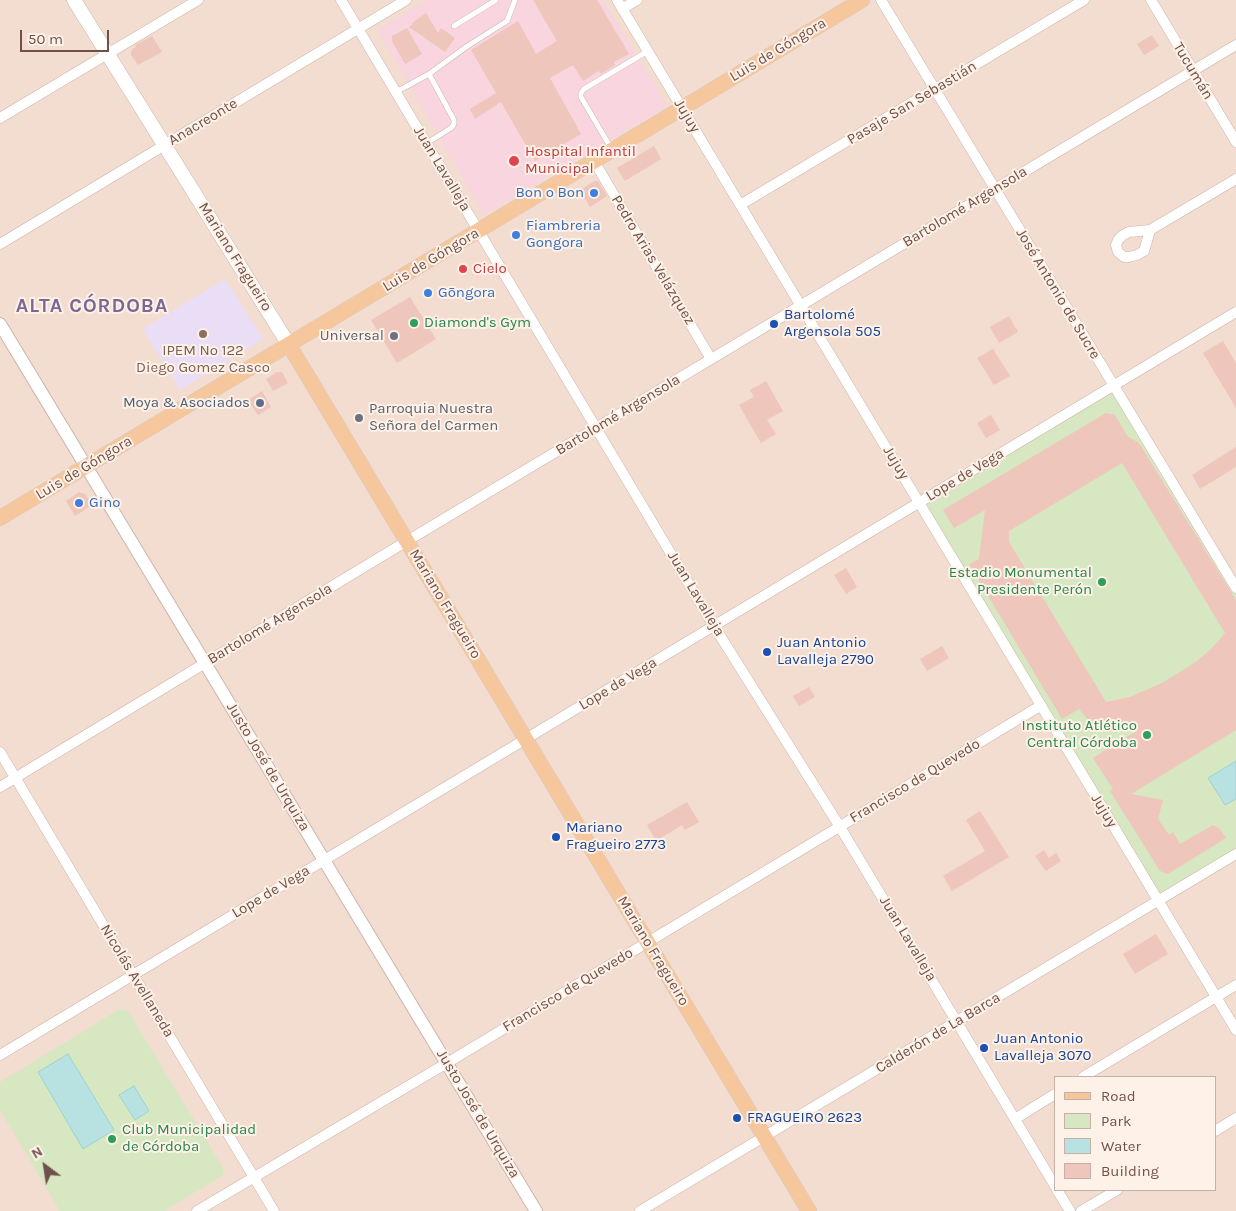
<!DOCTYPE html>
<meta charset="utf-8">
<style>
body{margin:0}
#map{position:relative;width:1236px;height:1211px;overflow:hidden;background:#faece1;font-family:Karla,sans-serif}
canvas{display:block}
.legend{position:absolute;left:1054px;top:1076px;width:162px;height:115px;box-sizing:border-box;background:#fef1e7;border:1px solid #c5b1a8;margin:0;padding:6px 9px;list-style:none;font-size:15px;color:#70514a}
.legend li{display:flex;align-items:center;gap:10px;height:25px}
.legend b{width:25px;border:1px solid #c5b1a8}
.north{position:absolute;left:20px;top:1141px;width:50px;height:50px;-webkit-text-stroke:4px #fef1e7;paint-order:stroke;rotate:329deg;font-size:14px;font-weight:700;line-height:20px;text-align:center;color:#70514a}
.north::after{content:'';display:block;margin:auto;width:18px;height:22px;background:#70514a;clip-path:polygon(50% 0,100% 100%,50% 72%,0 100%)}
.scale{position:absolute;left:20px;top:30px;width:89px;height:22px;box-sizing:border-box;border:2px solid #70514a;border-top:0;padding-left:6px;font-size:15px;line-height:18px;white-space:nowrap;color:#70514a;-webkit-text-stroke:4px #fef1e7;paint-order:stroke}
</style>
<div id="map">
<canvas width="1236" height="1211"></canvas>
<ul class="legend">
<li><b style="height:6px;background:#f6c69d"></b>Road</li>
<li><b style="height:14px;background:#d7e7c1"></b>Park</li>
<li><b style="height:14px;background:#b8e2e1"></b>Water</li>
<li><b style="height:14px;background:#eec6bb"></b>Building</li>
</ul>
<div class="north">N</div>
<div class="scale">50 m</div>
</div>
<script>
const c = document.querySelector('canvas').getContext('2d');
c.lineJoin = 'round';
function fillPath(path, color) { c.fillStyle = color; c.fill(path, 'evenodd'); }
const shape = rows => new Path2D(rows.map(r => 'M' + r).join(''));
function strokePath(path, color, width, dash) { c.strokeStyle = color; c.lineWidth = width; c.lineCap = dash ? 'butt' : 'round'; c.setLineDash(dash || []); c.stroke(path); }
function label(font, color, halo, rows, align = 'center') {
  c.font = font + ' Karla,sans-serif'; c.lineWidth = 4; c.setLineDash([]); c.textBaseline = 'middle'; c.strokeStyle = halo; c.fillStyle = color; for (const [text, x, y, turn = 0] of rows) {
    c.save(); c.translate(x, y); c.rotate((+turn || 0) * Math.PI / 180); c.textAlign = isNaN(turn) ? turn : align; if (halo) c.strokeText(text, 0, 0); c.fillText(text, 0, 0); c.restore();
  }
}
const residential = shape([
 [0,0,1236,0,1236,1211,0,1211],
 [1055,1077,1215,1077,1215,1190,1055,1190]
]);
const education = shape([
 [225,279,263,339,180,390,143,329]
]);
const medical = shape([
 [428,0,603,0,667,106,484,215,378,30]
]);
const green = shape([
 [1114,386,1236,588,1236,854,1158,901,919,503],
 [120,1009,128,1011,223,1168,223,1175,164,1211,60,1211,0,1110,0,1082]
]);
const water = shape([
 [1236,761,1236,799,1225,805,1208,778,1236,761],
 [68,1054,114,1130,83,1149,38,1072,68,1054],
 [134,1086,149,1111,135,1120,119,1095,134,1086]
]);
const building = shape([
 [533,0,597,0,629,54,614,62,615,65,601,74,599,71,583,81,573,65,550,78,581,134,535,161,501,102,475,119,470,109,496,93,471,50,518,21,536,54,557,41],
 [426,13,438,33,441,28,455,38,445,52,409,27,413,24,412,23],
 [407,28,422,54,405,64,392,41,392,36],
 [1152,35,1159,46,1144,55,1137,44],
 [152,36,162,52,138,65,131,55,132,49,136,47,135,45],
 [654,146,661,159,625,181,617,168],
 [595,181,598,181,607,196,590,207,580,190],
 [410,297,436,339,397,363,371,320],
 [1009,316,1018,332,999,343,990,327],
 [1223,341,1236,363,1236,408,1203,353],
 [993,349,1010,376,994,385,977,358],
 [277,372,282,372,288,383,273,391,266,379],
 [766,381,783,411,767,420,776,434,761,443,739,405,754,397,750,390],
 [262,391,271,407,258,415,248,400],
 [1106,413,1115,415,1127,436,1139,443,1236,600,1236,730,1131,794,1163,800,1158,819,1169,835,1173,832,1180,844,1213,825,1219,828,1226,838,1168,874,1160,871,1110,791,1113,789,1093,758,1138,730,1103,727,1090,722,1079,709,1062,719,969,564,979,559,985,510,954,528,943,510],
 [1122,463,1225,633,1212,648,1196,662,1162,683,1130,697,1106,702,1009,542,1009,531],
 [991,415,1000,430,986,438,977,423],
 [1236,447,1236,467,1200,489,1192,475],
 [79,492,85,494,92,505,75,516,66,501],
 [846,568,857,587,846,594,834,575],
 [942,646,949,658,927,671,920,659],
 [809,687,815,697,799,706,793,696],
 [687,802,699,822,685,830,682,825,656,841,647,825],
 [980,811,1009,857,952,891,943,876,985,851,966,820],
 [1044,850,1049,858,1056,853,1061,861,1046,871,1035,856],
 [1156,934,1168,954,1135,974,1123,954]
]);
const service = shape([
 [454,26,496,0],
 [429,74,466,47,507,21,515,0],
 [396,92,429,74,454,120,454,124,451,128,427,143],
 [611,148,581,97,581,93,584,89,648,51]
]);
const minor = shape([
 [341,0,714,626,840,827,1055,1186],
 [617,0,1236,1030],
 [881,0,1236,588],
 [1151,0,1236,142],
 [622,9,637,0],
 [0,118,198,0],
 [594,161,711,359],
 [740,205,1084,0],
 [1150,230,1147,241,1144,251,1137,255,1129,257,1124,257,1118,252,1116,245,1118,240,1123,235,1129,232,1150,230,1236,179],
 [0,244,406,0],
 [0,752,274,1211],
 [0,787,407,541,1236,45],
 [0,1055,1236,312],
 [1083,1077,1236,985],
 [1015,1119,1055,1094],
 [1215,1131,1236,1118],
 [1057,1190,1070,1211],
 [197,1211,447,1063,1040,706],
 [640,1211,1236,854],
 [1081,1211,1117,1190]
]);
const tertiary = shape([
 [0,324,536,1211]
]);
const secondary = shape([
 [74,0,289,345]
]);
const primary = shape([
 [289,345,809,1211],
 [0,518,862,0]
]);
const markers = [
 [514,161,6,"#e0444e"],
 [594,193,5,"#3f7fe0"],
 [516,235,5,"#3f7fe0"],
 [463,269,5,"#e0444e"],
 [428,293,5,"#3f7fe0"],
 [414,323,5,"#2e9e5b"],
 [774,324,5,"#1a4fb4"],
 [203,334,5,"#8d6e63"],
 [394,336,5,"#6b7280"],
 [260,403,5,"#5c6f8a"],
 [359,418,5,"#6b7280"],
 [79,503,5,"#3f7fe0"],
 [1102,582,5,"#2e9e5b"],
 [767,652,5,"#1a4fb4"],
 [1147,735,5,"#2e9e5b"],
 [556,837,5,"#1a4fb4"],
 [984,1048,5,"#1a4fb4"],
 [737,1118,5,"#1a4fb4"],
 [112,1139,5,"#2e9e5b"]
];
const streetNames = [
 ["Luis de Góngora",778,50,-31],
 ["Tucumán",1193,71,59],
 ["Pasaje San Sebastián",912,103,-31],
 ["Jujuy",687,116,59],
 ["Anacreonte",203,122,-31],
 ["Juan Lavalleja",442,169,59],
 ["Bartolomé Argensola",965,207,-31],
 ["Mariano Fragueiro",235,257,58],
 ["Luis de Góngora",431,260,-31],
 ["Pedro Arias Velázquez",653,260,59],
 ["José Antonio de Sucre",1058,294,59],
 ["Bartolomé Argensola",618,415,-31],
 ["Jujuy",896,463,59],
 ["Luis de Góngora",84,468,-31],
 ["Lope de Vega",965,475,-31],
 ["Juan Lavalleja",696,594,59],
 ["Mariano Fragueiro",445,604,59],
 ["Bartolomé Argensola",270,624,-31],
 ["Lope de Vega",618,684,-31],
 ["Justo José de Urquiza",268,767,59],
 ["Francisco de Quevedo",915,781,-31],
 ["Jujuy",1104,811,59],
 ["Lope de Vega",271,892,-31],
 ["Juan Lavalleja",908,939,59],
 ["Mariano Fragueiro",653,951,59],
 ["Nicolás Avellaneda",137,981,59],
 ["Francisco de Quevedo",568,990,-31],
 ["Calderón de La Barca",938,1033,-31],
 ["Justo José de Urquiza",478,1114,59]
];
const healthNames = [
 ["Hospital Infantil",525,152],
 ["Municipal",525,169],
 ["Cielo",473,269]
];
const shopNames = [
 ["Bon o Bon",584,193,"right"],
 ["Fiambreria",526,226],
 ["Gongora",526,243],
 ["Gōngora",438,293],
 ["Gino",89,503]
];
const transitNames = [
 ["Bartolomé",784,315],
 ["Argensola 505",784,332],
 ["Juan Antonio",777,643],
 ["Lavalleja 2790",777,660],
 ["Mariano",566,828],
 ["Fragueiro 2773",566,845],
 ["Juan Antonio",994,1039],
 ["Lavalleja 3070",994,1056],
 ["FRAGUEIRO 2623",747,1118]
];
const leisureNames = [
 ["Diamond's Gym",424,323],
 ["Estadio Monumental",1092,573,"right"],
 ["Presidente Perón",1092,590,"right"],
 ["Instituto Atlético",1137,726,"right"],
 ["Central Córdoba",1137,743,"right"],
 ["Club Municipalidad",122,1130],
 ["de Córdoba",122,1147]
];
const worshipNames = [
 ["Universal",384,336],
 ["Parroquia Nuestra",369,409,"left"],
 ["Señora del Carmen",369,426,"left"]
];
const educationNames = [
 ["IPEM Nº 122",203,351],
 ["Diego Gomez Casco",203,368]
];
const serviceNames = [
 ["Moya & Asociados",250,403]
];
const districtNames = [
 ["ALTA CÓRDOBA",92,306]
];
fillPath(residential, '#f2ddd0');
fillPath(education, '#eadef6');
fillPath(medical, '#f8d5df');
fillPath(green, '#d7e7c1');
fillPath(water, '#b8e2e1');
strokePath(water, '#9ed3d3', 1);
fillPath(building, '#eec6bb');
strokePath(service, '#cdb5ac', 6);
strokePath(minor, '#cdb5ac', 11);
strokePath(tertiary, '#cdb5ac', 14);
strokePath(secondary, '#cfb4a9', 15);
strokePath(primary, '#d4cbc9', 16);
strokePath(service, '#fff', 5);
strokePath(minor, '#fff', 10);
strokePath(tertiary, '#fff', 12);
strokePath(secondary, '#fff', 14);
strokePath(primary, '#f6c69d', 15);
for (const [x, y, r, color] of markers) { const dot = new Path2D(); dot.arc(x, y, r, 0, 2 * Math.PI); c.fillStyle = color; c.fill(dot); strokePath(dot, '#fef1e7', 2); }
label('15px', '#70514a', '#fef1e7', streetNames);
label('15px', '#be3a42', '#fef1e7', healthNames, 'left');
label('15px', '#366cbe', '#fef1e7', shopNames, 'left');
label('15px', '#164399', '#fef1e7', transitNames, 'left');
label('15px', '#27864d', '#fef1e7', leisureNames, 'left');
label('15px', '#5b616d', '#fef1e7', worshipNames, 'right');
label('15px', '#785e54', '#fef1e7', educationNames);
label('15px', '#4e5e75', '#fef1e7', serviceNames, 'right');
c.letterSpacing = '1px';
label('bold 20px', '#7c6693', '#fef1e7', districtNames);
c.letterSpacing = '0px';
</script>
